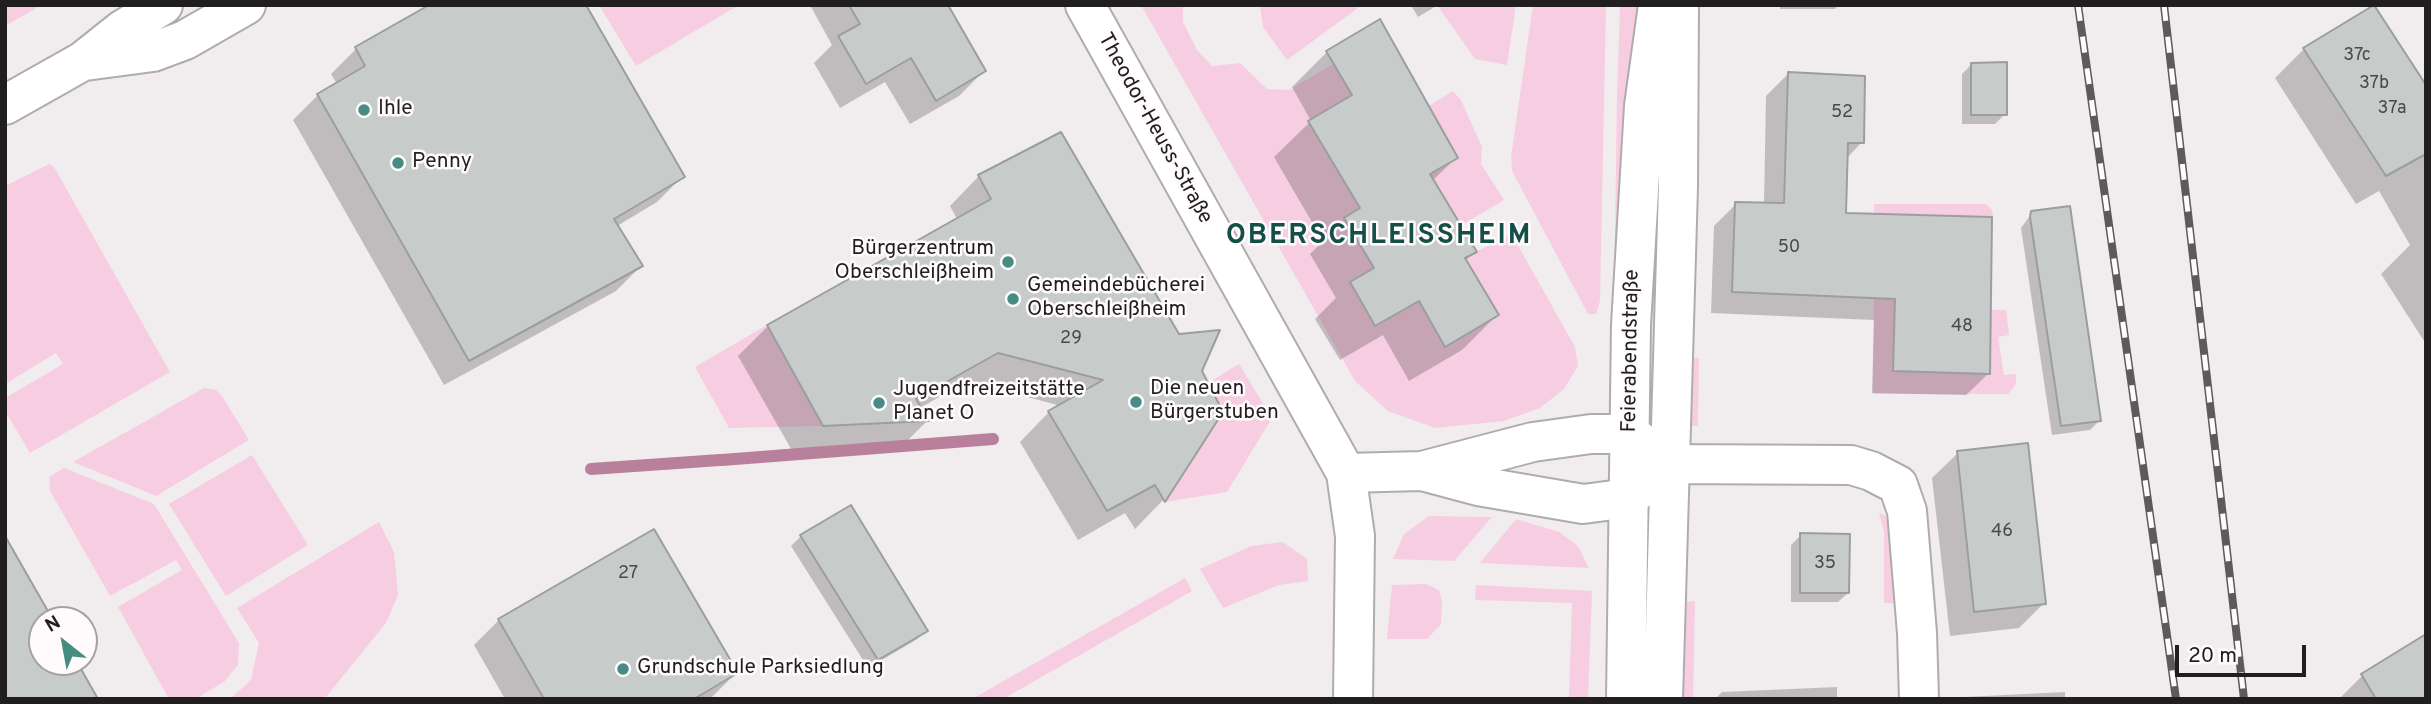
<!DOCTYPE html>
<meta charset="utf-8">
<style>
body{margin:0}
#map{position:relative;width:2431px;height:704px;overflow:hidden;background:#f1ecee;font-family:Overpass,sans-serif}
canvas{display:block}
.frame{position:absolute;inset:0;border:7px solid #201e1f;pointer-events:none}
.north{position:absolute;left:28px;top:606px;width:70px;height:70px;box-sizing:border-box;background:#fffafc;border:2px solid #a6a2a4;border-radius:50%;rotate:329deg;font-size:19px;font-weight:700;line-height:28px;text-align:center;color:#201e1f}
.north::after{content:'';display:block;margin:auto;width:24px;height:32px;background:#468c82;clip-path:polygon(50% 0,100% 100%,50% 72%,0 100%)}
.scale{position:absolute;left:2175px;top:645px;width:131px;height:32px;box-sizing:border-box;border:4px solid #201e1f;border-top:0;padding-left:9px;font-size:21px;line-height:24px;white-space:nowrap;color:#201e1f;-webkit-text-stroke:5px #fffafc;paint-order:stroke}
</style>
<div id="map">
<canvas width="2431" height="704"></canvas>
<div class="frame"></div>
<div class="north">N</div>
<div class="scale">20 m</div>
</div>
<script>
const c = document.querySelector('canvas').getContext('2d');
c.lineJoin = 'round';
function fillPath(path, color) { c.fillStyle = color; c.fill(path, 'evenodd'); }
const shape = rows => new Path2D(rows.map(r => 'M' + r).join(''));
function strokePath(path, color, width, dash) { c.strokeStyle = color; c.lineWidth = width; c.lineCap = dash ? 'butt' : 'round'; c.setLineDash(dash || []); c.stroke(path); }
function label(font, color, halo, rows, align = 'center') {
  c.font = font + ' Overpass,sans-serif'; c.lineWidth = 5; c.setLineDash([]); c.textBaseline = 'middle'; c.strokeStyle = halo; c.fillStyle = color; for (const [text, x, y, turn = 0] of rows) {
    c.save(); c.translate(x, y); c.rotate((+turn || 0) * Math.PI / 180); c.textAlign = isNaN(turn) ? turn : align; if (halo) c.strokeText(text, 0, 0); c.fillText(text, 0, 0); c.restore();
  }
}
const green = shape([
 [5,5,42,5,5,26],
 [599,5,739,5,636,66],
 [1141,5,1183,5,1183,22,1197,50,1212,66,1240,63,1267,89,1289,90,1333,64,1352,95,1308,121,1335,167,1380,196,1344,218,1374,268,1350,282,1375,325,1419,301,1445,347,1499,315,1465,258,1511,233,1575,347,1578,366,1564,389,1540,408,1504,421,1435,428,1388,411,1355,381],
 [1260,5,1362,5,1287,60,1263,27],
 [1437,5,1516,5,1507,65,1475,59],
 [1533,5,1606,5,1600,301,1596,314,1588,314,1512,171,1511,157],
 [1620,5,1641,5,1614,301,1617,97],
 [1453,91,1461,100,1482,147,1481,164,1504,200,1448,233,1417,181,1427,107],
 [49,164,54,167,170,372,30,453,5,411,5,398,63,364,56,353,5,384,5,186],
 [1874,204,1986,204,1992,210,1993,217,1897,214,1893,371,1990,374,1991,310,2006,310,2009,335,1998,337,2004,375,2016,374,2016,384,2008,394,1873,394],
 [767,325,823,426,729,428,695,367],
 [1687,358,1699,358,1698,426,1692,426,1687,421],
 [1239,364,1272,418,1227,492,1165,502,1223,412,1208,383],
 [204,388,216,390,222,396,249,440,156,496,73,462],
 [252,455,308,545,226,596,169,504],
 [64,468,154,504,239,643,238,665,224,682,195,699,169,699,118,607,182,570,176,560,110,596,50,491,49,477],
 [1879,513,1886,516,1893,549,1899,604,1884,603,1884,532],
 [1429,516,1492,517,1454,561,1393,559,1404,534],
 [1516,519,1559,532,1578,546,1589,568,1480,563],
 [379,522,394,552,398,595,386,623,330,692,324,699,230,699,251,680,259,643,237,608],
 [1283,542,1307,559,1308,581,1279,585,1223,608,1200,569,1251,546],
 [1185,578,1192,591,1003,699,972,699],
 [1426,584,1439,590,1442,601,1441,624,1427,639,1387,639,1392,585],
 [1476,585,1592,591,1588,699,1569,699,1572,603,1475,600],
 [1695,601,1693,699,1680,699,1681,602]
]);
const shadow = shape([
 [432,5,682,177,657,202,617,226,641,266,616,291,444,385,293,120,318,95,337,84,331,74,356,49],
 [810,5,946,5,984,71,959,96,910,124,885,82,840,108,814,63,832,45],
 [1411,5,1438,5,1418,17],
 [1780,5,1839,5,1835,9,1780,9],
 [2304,49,2426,88,2426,344,2381,274,2410,245,2379,191,2356,204,2275,78],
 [1327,52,1456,158,1432,181,1475,252,1465,261,1497,315,1462,350,1409,381,1383,335,1340,360,1315,319,1336,298,1310,254,1323,241,1274,157,1311,121,1292,87],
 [1972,64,2005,114,1995,124,1962,124,1962,74],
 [1788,74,1862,142,1846,159,1845,214,1988,374,1966,395,1872,393,1874,320,1711,313,1714,226,1736,204,1764,204,1766,96],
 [979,176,1200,371,1221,412,1163,500,1135,529,1125,513,1078,540,1020,442,1049,412,1061,406,967,381,920,408,927,421,898,450,794,454,738,356,768,326,957,219,950,206],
 [2032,213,2100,420,2090,430,2052,435,2021,228],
 [1958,453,2044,603,2019,628,1950,636,1932,478],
 [851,508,926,631,916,640,868,668,791,546,801,536],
 [1801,535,1848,593,1838,602,1791,602,1791,545],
 [499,620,736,673,710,699,505,699,474,645],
 [2363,675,2426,699,2339,699],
 [1837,687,1837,699,1715,699,1722,692],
 [2065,692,2065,699,1962,699,1964,697]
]);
const stream = shape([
 [722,460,993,439],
 [591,469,720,460]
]);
const building = shape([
 [429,5,586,5,685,177,614,219,643,266,469,361,317,94,365,66,355,47,429,5],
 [849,5,948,5,986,71,936,101,911,58,866,84,838,36,860,24,849,5],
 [2374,5,2426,85,2426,154,2386,176,2303,48,2374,5],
 [1380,19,1458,158,1430,174,1477,252,1465,258,1499,315,1445,347,1419,301,1375,326,1350,282,1374,268,1344,218,1360,208,1308,121,1352,95,1326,51,1380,19],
 [2007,62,2007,115,1971,115,1971,63,2007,62],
 [1788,72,1865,76,1864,143,1848,143,1846,213,1992,217,1990,374,1893,371,1895,299,1732,292,1735,202,1784,203,1788,72],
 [1061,132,1179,334,1220,330,1202,371,1223,412,1165,502,1155,485,1107,511,1048,411,1103,380,998,353,916,399,929,421,823,426,767,325,991,199,978,175,1061,132],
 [2070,206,2101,421,2061,426,2030,217,2031,211,2070,206],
 [2028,443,2046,604,1974,612,1957,451,2028,443],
 [851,505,928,631,878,660,800,535,851,505],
 [654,529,738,673,694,699,544,699,498,619,654,529],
 [1800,533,1850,534,1849,593,1800,593,1800,533],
 [5,536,53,620,42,620,42,662,77,662,98,699,5,699,5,536],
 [2426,634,2426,699,2376,699,2361,674,2426,634]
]);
const minor = shape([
 [1085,5,1346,473,1355,536,1353,699],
 [85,61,153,52,185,40,246,5],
 [5,105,83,61,122,30,163,5],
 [1669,464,1851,465,1871,471,1898,485,1907,511,1917,633,1919,699],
 [1422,471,1478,486,1583,504,1629,498,1654,477],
 [1346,473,1422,471,1533,442,1591,434,1630,434,1655,453]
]);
const secondary = shape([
 [1626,699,1631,325,1644,106,1658,5],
 [1663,699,1678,187,1679,5]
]);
const rail = shape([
 [2078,5,2176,699],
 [2164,5,2244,699]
]);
const markers = [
 [364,110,7,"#468c82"],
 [398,163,7,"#468c82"],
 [1008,262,7,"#468c82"],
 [1013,299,7,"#468c82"],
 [1136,402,7,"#468c82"],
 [879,403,7,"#468c82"],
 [623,669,7,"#468c82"]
];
const numberNames = [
 ["37c",2357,56],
 ["37b",2374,84],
 ["37a",2392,109],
 ["52",1842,113],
 ["50",1789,248],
 ["48",1962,327],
 ["29",1071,339],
 ["46",2002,532],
 ["35",1825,564],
 ["27",628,574]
];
const poiNames = [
 ["Ihle",378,110],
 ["Penny",412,163],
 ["Bürgerzentrum",994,250,"right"],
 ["Oberschleißheim",994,274,"right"],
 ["Gemeindebücherei",1027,287],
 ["Oberschleißheim",1027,311],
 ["Die neuen",1150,390],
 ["Bürgerstuben",1150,414],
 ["Jugendfreizeitstätte",893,391],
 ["Planet O",893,415],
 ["Grundschule Parksiedlung",637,669]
];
const streetNames = [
 ["Theodor-Heuss-Straße",1154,129,61],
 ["Feierabendstraße",1632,351,-89]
];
const districtNames = [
 ["OBERSCHLEISSHEIM",1379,237]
];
fillPath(green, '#f7cee1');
fillPath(shadow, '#0003');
strokePath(stream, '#b8809a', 12);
fillPath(building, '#c7cccb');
strokePath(building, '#9a9f9e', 2);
strokePath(minor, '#b0acae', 42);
strokePath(secondary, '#b0acae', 42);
strokePath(minor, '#fff', 38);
strokePath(secondary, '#fff', 38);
strokePath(rail, '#5d5a5c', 8);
strokePath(rail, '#fffafc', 5, [16]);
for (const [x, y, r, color] of markers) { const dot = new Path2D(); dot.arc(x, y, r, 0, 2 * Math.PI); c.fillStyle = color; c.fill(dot); strokePath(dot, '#fffafc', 2.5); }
label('18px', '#4a4a4a', null, numberNames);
label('21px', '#201e1f', '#fffafc', poiNames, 'left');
label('21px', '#201e1f', '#fffafc', streetNames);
c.letterSpacing = '2px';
label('bold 28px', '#134e47', '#fffafc', districtNames);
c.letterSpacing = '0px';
</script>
